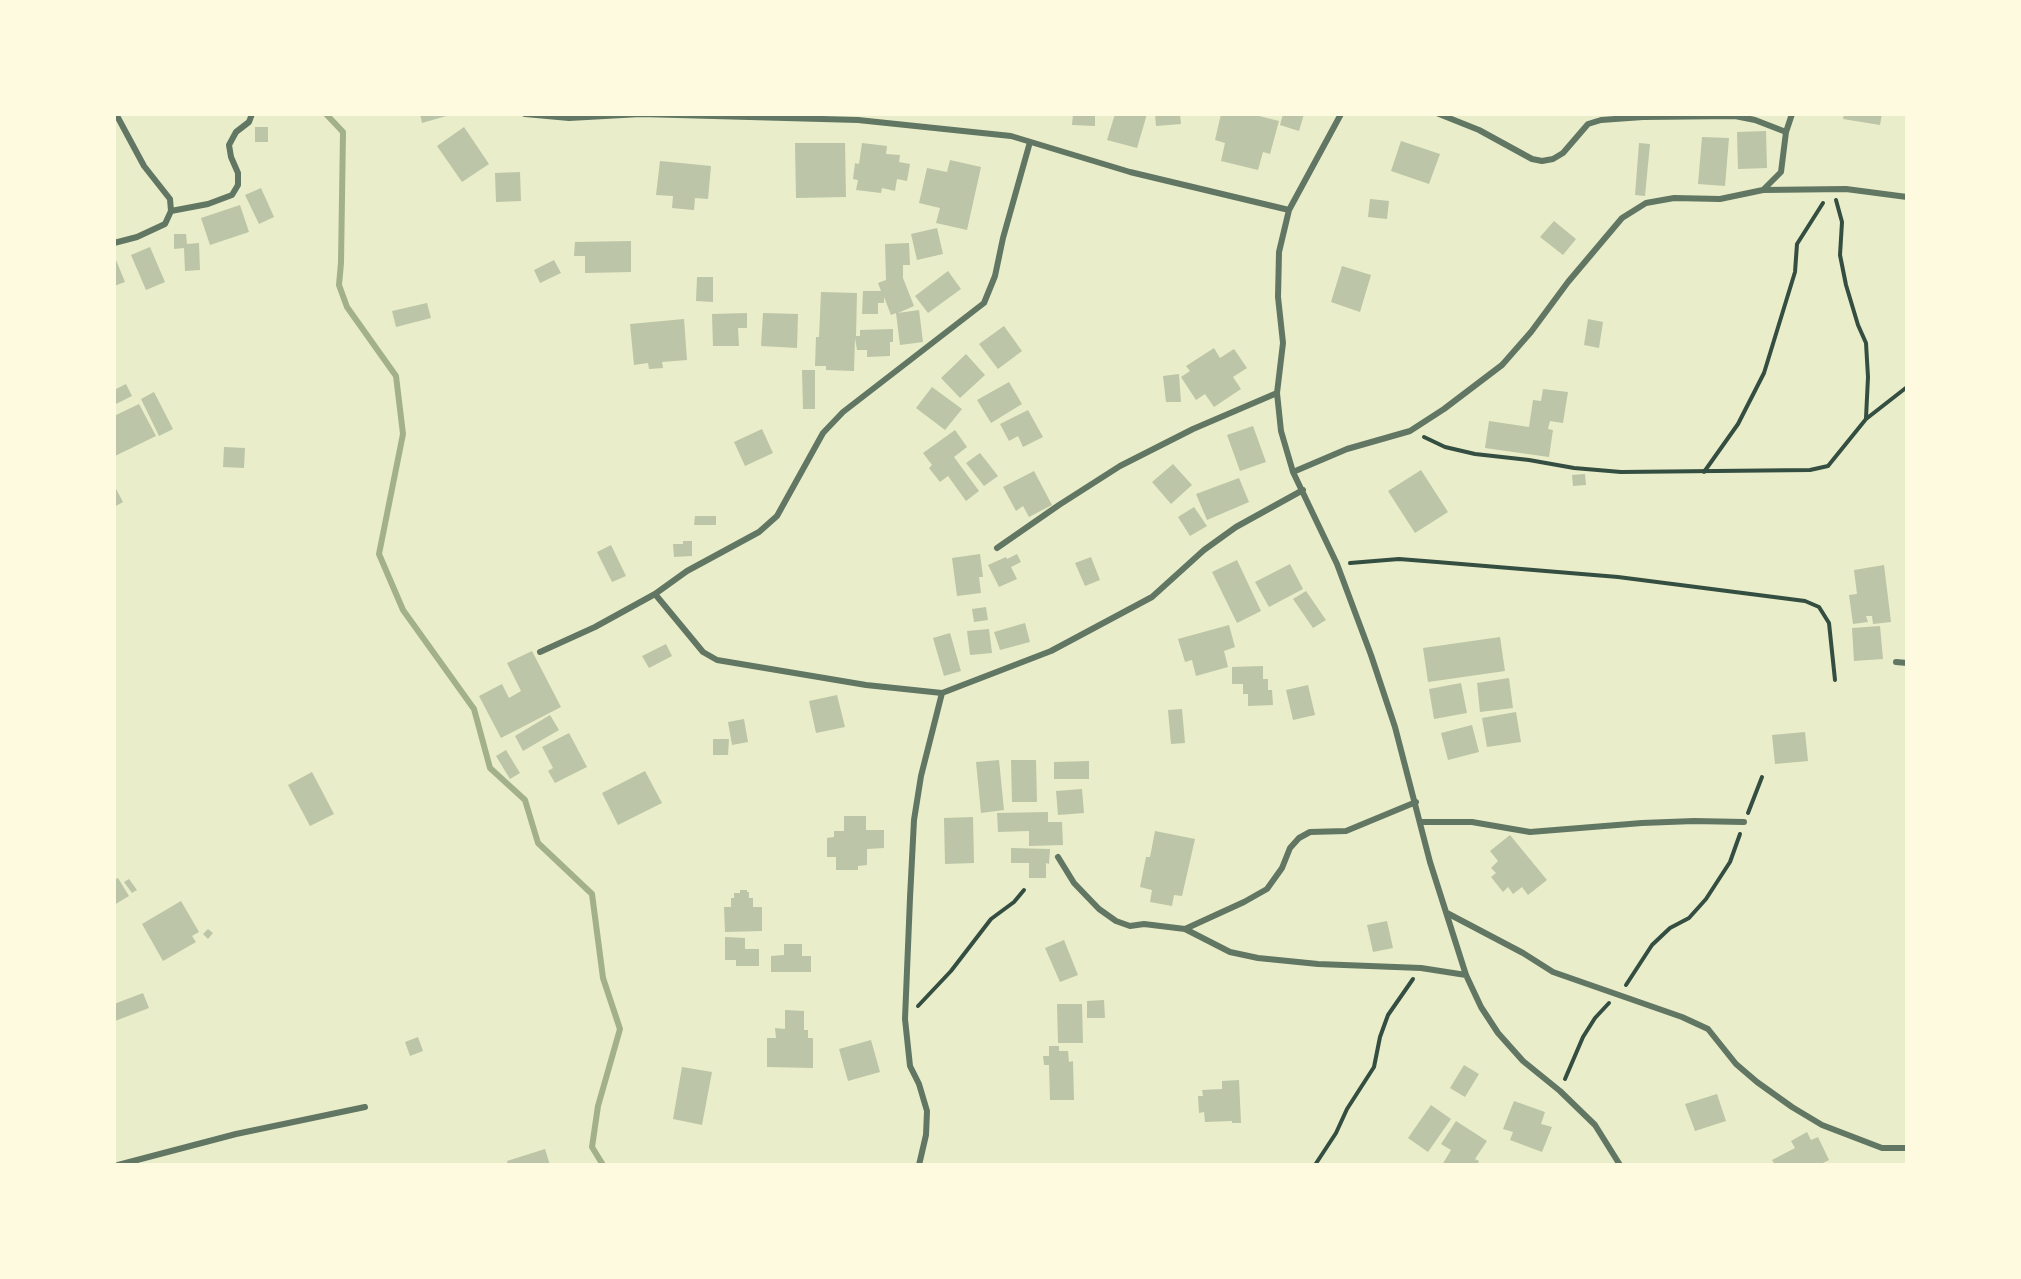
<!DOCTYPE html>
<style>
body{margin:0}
#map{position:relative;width:2021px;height:1279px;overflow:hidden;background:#e9edc9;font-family:"Public Sans",sans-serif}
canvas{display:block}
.frame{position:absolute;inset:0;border:116px solid #fefae0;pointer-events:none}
</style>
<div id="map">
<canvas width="2021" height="1279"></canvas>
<div class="frame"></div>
</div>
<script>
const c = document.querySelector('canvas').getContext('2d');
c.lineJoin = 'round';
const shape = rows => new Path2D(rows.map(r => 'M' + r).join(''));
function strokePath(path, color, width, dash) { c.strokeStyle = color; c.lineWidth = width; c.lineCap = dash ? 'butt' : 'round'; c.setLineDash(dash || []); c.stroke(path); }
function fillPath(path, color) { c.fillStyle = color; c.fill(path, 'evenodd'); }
const stream = shape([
 [326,114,343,132,341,263,339,285,347,307,396,376,403,434,379,554,403,610,474,709,490,768,525,800,538,843,592,894,603,978,620,1029,598,1106,592,1147,603,1165]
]);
const building = shape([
 [420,114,450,114,450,115,422,123],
 [1073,114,1095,114,1095,126,1072,125],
 [1115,114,1147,114,1137,148,1107,140],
 [1155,114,1180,114,1181,124,1156,126],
 [1221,114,1251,114,1279,121,1270,154,1263,152,1258,170,1221,161,1225,143,1215,140],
 [1283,114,1304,114,1299,131,1280,125],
 [1844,114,1882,114,1880,125,1843,119],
 [255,127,268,127,268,142,255,142],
 [464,127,489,164,462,182,437,146],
 [1766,131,1767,168,1738,169,1737,132],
 [1702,137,1729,138,1725,186,1698,184],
 [1401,141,1440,154,1429,184,1391,171],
 [795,143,845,143,846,197,796,198],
 [862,143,887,146,886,154,900,155,899,162,910,164,907,181,897,179,895,191,882,188,881,193,856,190,858,180,853,179,855,163,859,164],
 [1639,143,1650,144,1645,196,1635,195],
 [950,160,981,167,967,230,936,223,940,208,919,203,927,168,947,172],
 [660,161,711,166,708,199,695,198,694,210,672,208,673,196,656,195],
 [520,172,521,201,496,202,495,173],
 [261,188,274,217,259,224,245,195],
 [1370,199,1389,201,1387,219,1368,217],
 [240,205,249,232,210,245,201,218],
 [1554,221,1576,239,1563,255,1540,237],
 [937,228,943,254,917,260,911,234],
 [174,234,186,234,187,244,199,243,200,270,185,271,184,248,174,249],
 [631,241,631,272,585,273,585,256,574,256,575,242],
 [909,243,910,265,903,265,903,278,914,306,898,313,919,310,923,342,900,345,896,313,891,315,884,297,884,303,878,303,878,314,862,314,863,291,881,291,878,283,886,280,885,244],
 [150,247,165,282,146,290,131,255],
 [114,255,125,282,114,286],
 [554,260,561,273,540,283,534,270],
 [1342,266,1371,275,1360,312,1331,302],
 [948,271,961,289,928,313,915,296],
 [697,277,713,277,713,302,696,301],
 [821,292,857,293,856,336,860,336,860,330,893,329,893,342,890,342,890,356,867,357,867,350,857,350,855,338,854,371,826,370,826,366,815,366,816,337,819,337],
 [427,303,431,318,396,327,392,311],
 [747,313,747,328,738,328,739,346,713,346,712,314],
 [763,313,798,314,797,348,761,346],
 [684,319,687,360,662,362,663,368,649,369,648,363,634,365,630,324],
 [1588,319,1603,322,1599,348,1584,345],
 [1004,326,1022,351,998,369,979,344],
 [1214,348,1220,358,1234,349,1247,368,1233,377,1241,389,1214,407,1205,394,1196,400,1181,377,1190,371,1186,366],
 [966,354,985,375,960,398,941,378],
 [802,370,815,370,815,409,803,409],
 [1179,374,1181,402,1166,402,1163,376],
 [1009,382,1022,404,991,423,977,400],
 [126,384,132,396,114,405,114,390],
 [932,387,962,409,945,430,916,408],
 [1543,389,1568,392,1563,423,1550,421,1548,429,1553,430,1549,457,1485,448,1489,421,1529,427,1533,400,1541,401],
 [154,392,173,429,159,436,141,399],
 [139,404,156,436,115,456,114,416],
 [1028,410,1043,437,1023,447,1018,436,1009,441,1000,424],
 [1253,426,1266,462,1240,471,1227,435],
 [762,429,773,453,745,466,734,442],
 [955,430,967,447,954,457,979,491,966,501,948,476,940,482,929,468,932,465,923,453],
 [224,447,245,448,244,468,223,467],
 [980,453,998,476,984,486,966,463],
 [1173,464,1192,485,1171,504,1152,482],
 [1421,470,1448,512,1415,533,1388,491],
 [1034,471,1052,505,1029,517,1023,506,1016,511,1003,487],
 [1585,474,1586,485,1573,486,1572,475],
 [1239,478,1249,502,1207,520,1196,494],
 [114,485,123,502,114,507],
 [1194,507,1207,526,1190,536,1178,517],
 [695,516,716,516,716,525,694,525],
 [683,541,692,541,692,556,674,557,673,544,683,544],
 [611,545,626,576,612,582,597,552],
 [980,554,983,577,979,577,981,593,957,596,952,558],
 [1017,554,1021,562,1011,567,1017,579,999,587,988,565,1006,557,1007,559],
 [1091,557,1100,580,1085,586,1075,563],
 [1237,560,1261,611,1237,623,1212,572],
 [1290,564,1303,589,1269,607,1255,582],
 [1884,565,1891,622,1873,624,1872,616,1866,616,1868,622,1853,624,1849,595,1857,594,1854,570],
 [1306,591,1326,620,1313,628,1293,599],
 [986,607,988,620,974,622,972,609],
 [1025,623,1030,642,1000,650,994,632],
 [1229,625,1235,647,1224,651,1228,667,1196,676,1192,660,1185,662,1178,639],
 [1880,626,1883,659,1854,661,1852,628],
 [989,629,992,653,970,655,967,631],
 [950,633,961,671,944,676,933,638],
 [1500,637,1505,671,1428,682,1423,648],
 [666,644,672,656,649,668,642,656],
 [532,651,561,707,501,738,479,696,502,684,509,698,521,691,507,663],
 [1263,666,1263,679,1268,679,1268,690,1272,690,1273,705,1248,706,1248,694,1243,694,1243,684,1232,684,1232,667],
 [1509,678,1513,708,1480,712,1477,683],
 [1461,683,1467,713,1434,719,1429,689],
 [1308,685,1315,715,1293,720,1286,690],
 [837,695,845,727,816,733,809,701],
 [1182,709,1185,743,1171,744,1168,710],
 [1516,712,1521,742,1487,747,1482,718],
 [550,715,559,730,523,751,515,736],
 [744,719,748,742,732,745,728,722],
 [1472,725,1479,752,1448,760,1441,733],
 [1805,732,1808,761,1775,764,1772,735],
 [569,733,587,767,555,783,548,771,553,768,542,747],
 [713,739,729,739,728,755,713,755],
 [506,750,520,773,510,779,496,756],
 [999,760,1004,810,981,813,976,762],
 [1011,760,1036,760,1037,802,1012,802],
 [1089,761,1089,779,1054,779,1054,762],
 [645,771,662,803,618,825,602,793],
 [312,772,334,814,310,826,288,785],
 [1082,789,1084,813,1058,815,1056,791],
 [1048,812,1048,822,1062,822,1063,845,1029,846,1029,831,998,832,997,813],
 [844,816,866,816,866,830,884,830,884,848,867,849,867,865,858,866,858,870,836,870,836,857,827,857,827,838,834,837,834,831,844,831],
 [973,817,974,863,945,864,944,818],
 [1155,831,1195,839,1182,896,1174,895,1172,906,1150,902,1152,890,1140,887,1146,857,1150,857],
 [1510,835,1547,880,1528,895,1522,887,1513,894,1508,887,1503,892,1491,877,1496,873,1491,868,1498,861,1490,851],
 [1011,848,1050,849,1049,864,1046,863,1046,878,1029,878,1029,863,1011,863],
 [118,878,129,896,114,905,114,880],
 [129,879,137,890,132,893,124,882],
 [740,890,747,890,747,892,749,892,749,898,753,898,753,907,762,907,762,931,725,932,724,907,731,907,731,898,734,898,734,893,740,893],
 [181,901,199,932,192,936,196,942,163,961,142,924],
 [1387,921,1393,948,1373,952,1367,925],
 [208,929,213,933,208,939,203,934],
 [725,937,745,938,745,949,759,949,759,966,736,966,736,960,725,960],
 [1064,940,1078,975,1060,982,1045,948],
 [784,944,802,944,802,956,811,956,811,972,771,972,771,956,784,955],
 [143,993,149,1008,115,1021,114,1004],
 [1104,1000,1105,1018,1087,1018,1087,1001],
 [1057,1004,1082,1004,1083,1043,1058,1043],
 [785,1010,804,1011,804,1030,808,1030,808,1038,813,1038,813,1068,767,1067,767,1038,776,1038,775,1028,785,1029],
 [418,1037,423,1051,410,1056,405,1042],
 [871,1040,880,1072,848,1081,839,1049],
 [1049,1046,1059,1046,1059,1051,1068,1051,1069,1062,1073,1061,1074,1100,1050,1100,1049,1065,1044,1065,1043,1056,1049,1056],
 [1464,1065,1479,1074,1465,1097,1450,1088],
 [682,1067,712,1072,702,1125,673,1119],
 [1239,1080,1241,1123,1232,1123,1232,1121,1205,1122,1204,1112,1199,1113,1198,1096,1203,1096,1202,1090,1222,1089,1222,1081],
 [1717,1094,1726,1121,1695,1131,1685,1104],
 [1514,1101,1545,1112,1541,1124,1552,1127,1542,1152,1510,1140,1513,1132,1503,1129],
 [1431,1105,1451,1119,1428,1152,1408,1138],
 [1456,1121,1487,1141,1475,1159,1479,1161,1477,1165,1442,1165,1451,1150,1441,1144],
 [1807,1132,1811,1140,1818,1137,1829,1160,1819,1165,1775,1165,1772,1160,1795,1148,1791,1141],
 [545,1149,550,1165,508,1165,507,1161]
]);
const path = shape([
 [1836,200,1842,222,1840,255,1846,285,1858,325,1866,343,1868,377,1866,418],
 [1424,437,1445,447,1475,454,1529,460,1574,468,1621,472,1810,470,1828,466,1866,419,1907,387],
 [1704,472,1738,424,1764,373,1795,272,1797,244,1823,203],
 [1350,563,1399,559,1437,562,1618,577,1805,601,1819,607,1829,623,1835,680],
 [1748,813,1762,777],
 [1626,985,1652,945,1670,928,1689,918,1706,899,1730,862,1740,834],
 [918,1006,951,971,991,919,1014,902,1024,890],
 [1565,1079,1583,1037,1595,1018,1609,1003],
 [1315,1165,1336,1133,1347,1109,1374,1067,1380,1037,1388,1015,1413,979]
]);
const minor = shape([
 [525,114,569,118,641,114,858,120,1011,136,1130,172,1289,210],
 [1341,114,1289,210,1279,252,1278,297,1283,343,1277,393,1281,431,1293,472,1337,564,1371,655,1395,727,1430,862,1466,975,1481,1007,1498,1033,1523,1061,1560,1091,1595,1125,1620,1165],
 [1439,114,1479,130,1532,159,1542,161,1553,159,1563,153,1588,124,1601,120,1643,117,1735,116,1755,120,1786,132],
 [1763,190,1846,189,1907,197],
 [171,211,208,204,232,195,238,185,238,173,231,157,229,145,236,132,249,122,252,114],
 [114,243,137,237,165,224,171,211,170,199,144,166,116,114],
 [1293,472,1347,449,1410,431,1444,409,1502,365,1531,332,1568,282,1622,218,1646,203,1674,198,1720,199,1763,190,1781,172,1786,132,1792,114],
 [997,548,1059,505,1120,466,1193,429,1277,393],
 [655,594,703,652,717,660,866,685,942,693,1051,651,1152,597,1204,550,1236,527,1303,490],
 [540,652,595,627,655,594,687,571,759,532,777,516,823,433,843,412,984,303,995,276,1003,238,1030,142],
 [1896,662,1907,663],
 [1420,822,1472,822,1530,832,1642,823,1694,821,1744,822],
 [1058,857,1074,883,1099,909,1116,921,1130,926,1144,924,1185,929,1230,952,1258,958,1318,964,1421,968,1466,975],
 [1447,913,1523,953,1553,972,1682,1017,1708,1029,1736,1064,1757,1082,1792,1107,1822,1125,1882,1148,1907,1148],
 [1185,929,1244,902,1267,889,1282,868,1290,848,1299,838,1310,832,1346,831,1416,802],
 [118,1165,236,1134,365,1107],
 [919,1165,926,1135,927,1111,919,1084,910,1066,905,1019,910,898,914,820,921,776,942,693]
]);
strokePath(stream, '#a3b18a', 6);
fillPath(building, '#bcc5a7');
strokePath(path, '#344e41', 4);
strokePath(minor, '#617663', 6);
</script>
